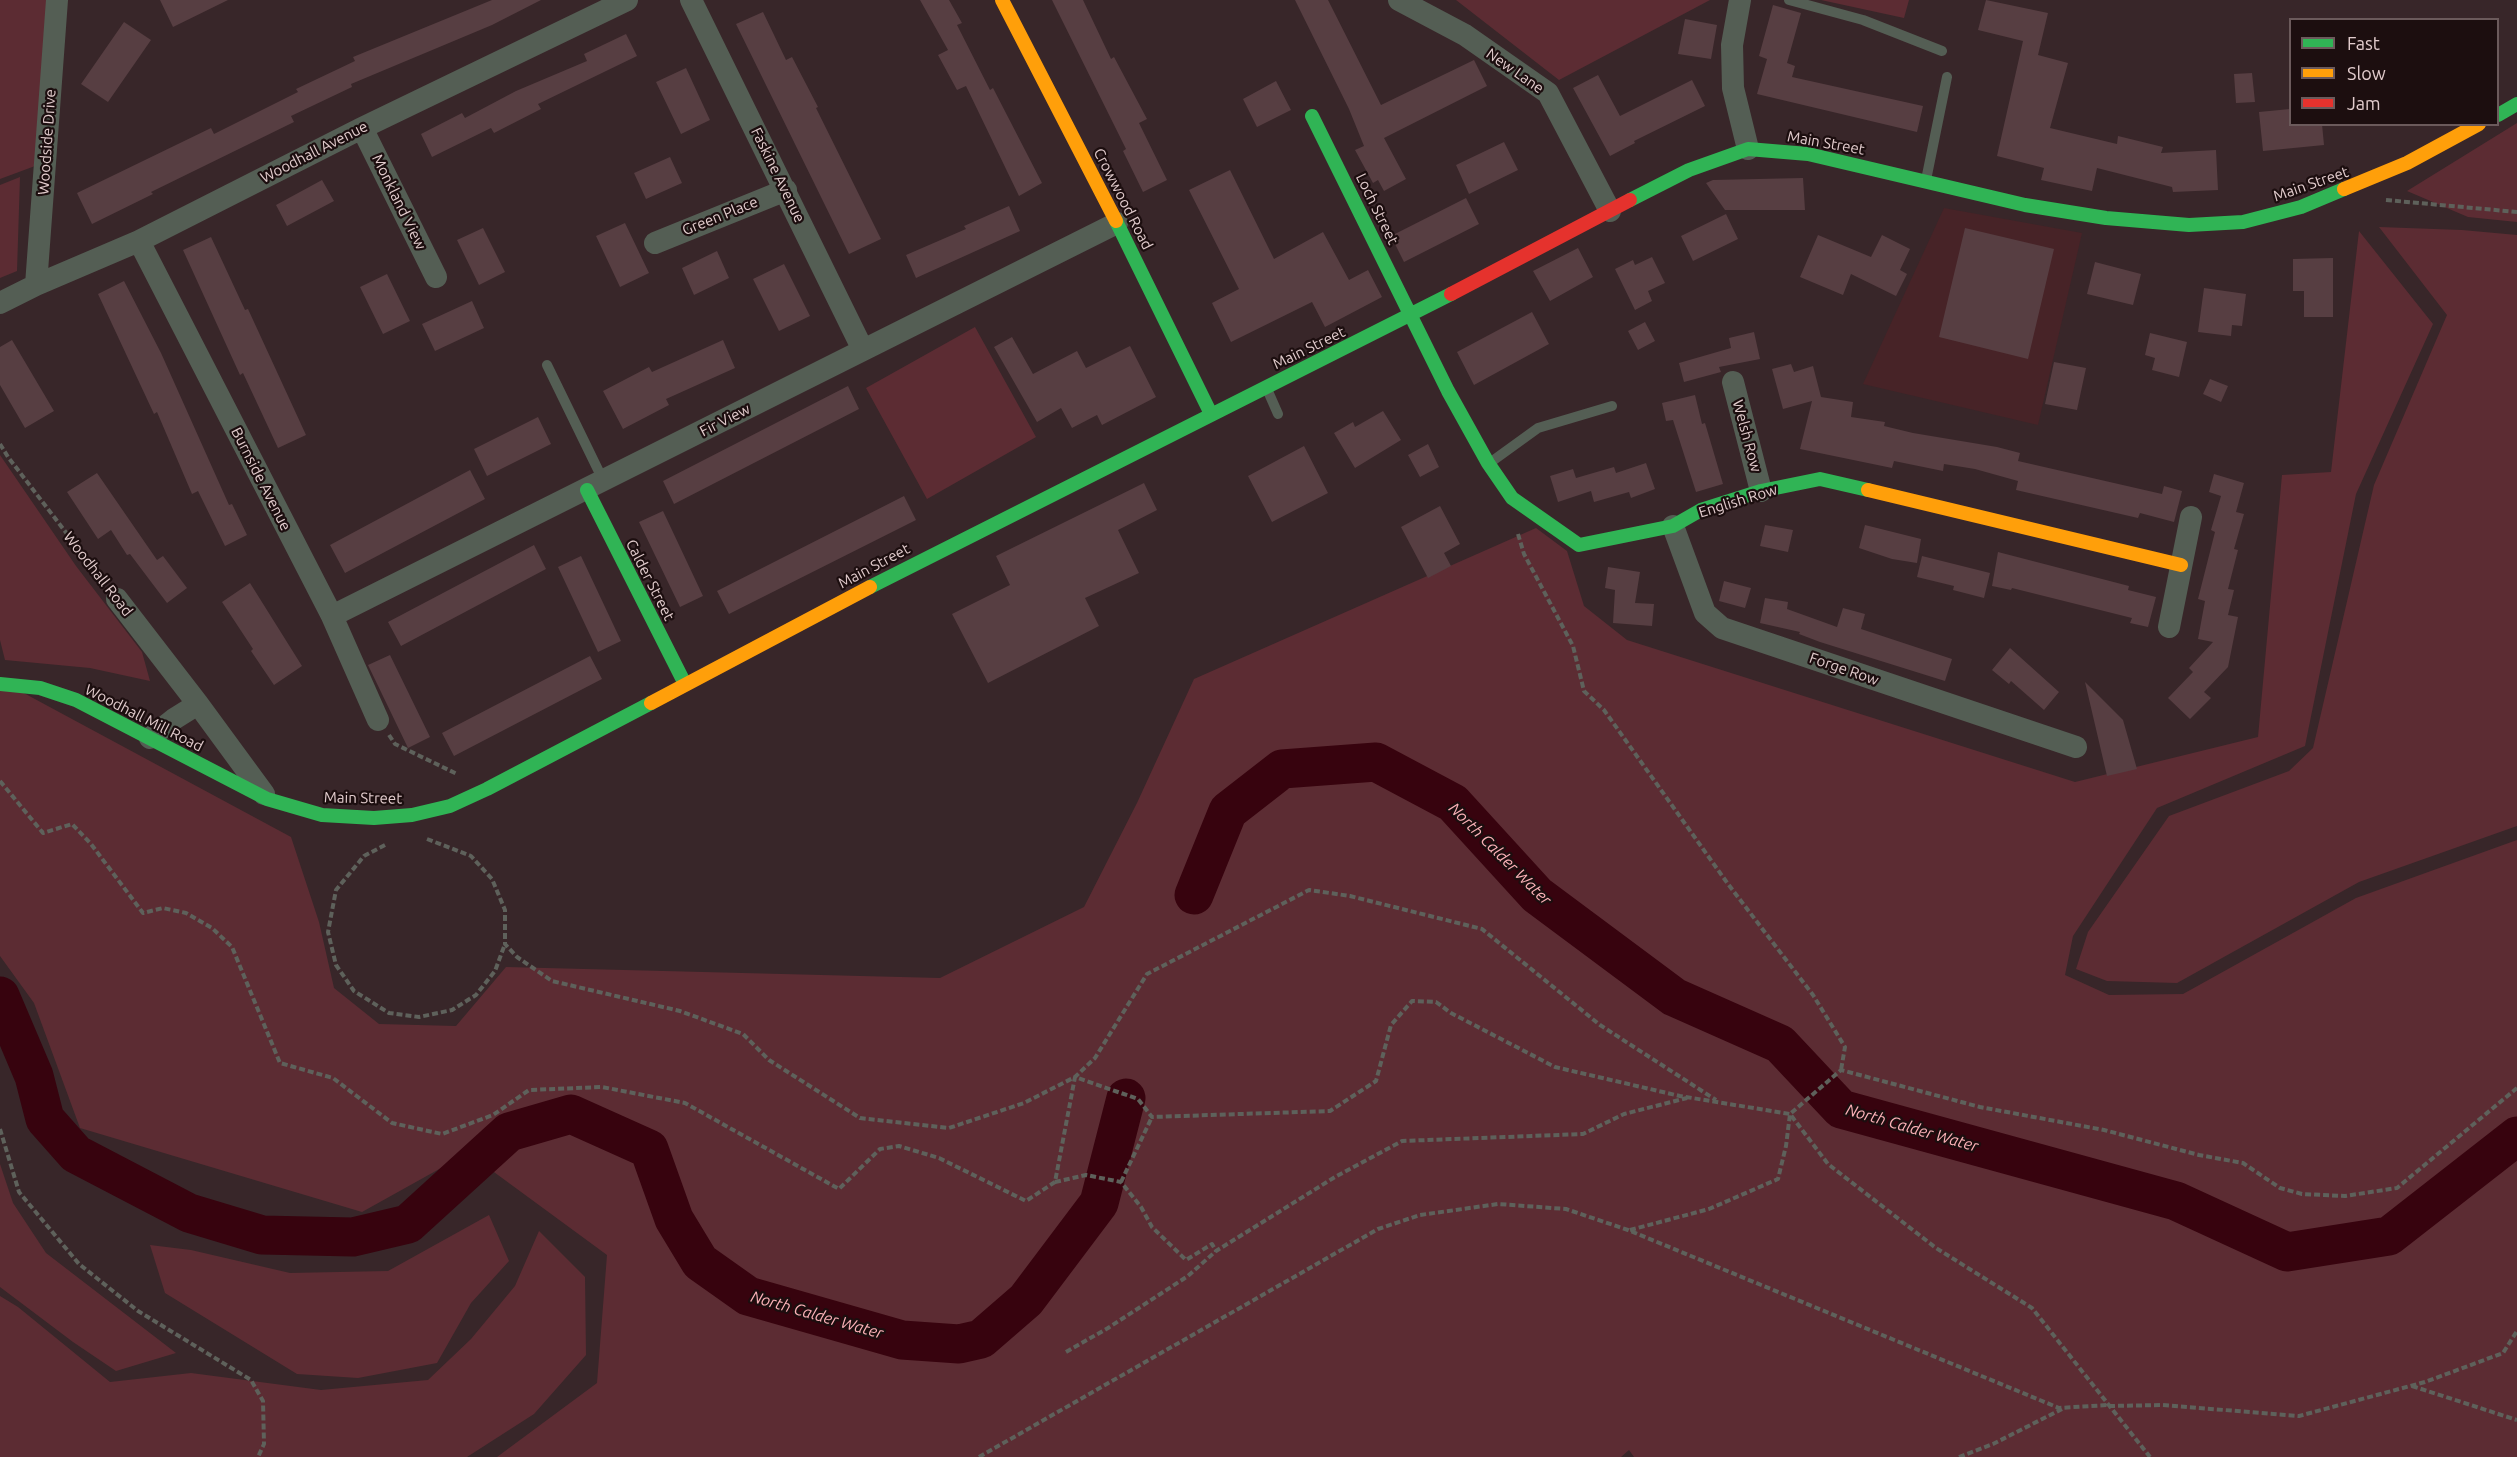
<!DOCTYPE html>
<style>
body{margin:0}
#map{position:relative;width:2517px;height:1457px;overflow:hidden;background:#382629;font-family:Ubuntu,sans-serif}
canvas{display:block}
.legend{position:absolute;left:2289px;top:18px;width:210px;height:108px;box-sizing:border-box;background:#1c0e0f;border:2px solid #6b5a5b;margin:0;padding:8px 10px;list-style:none;font-size:18px;color:#e2cccd}
.legend li{display:flex;align-items:center;gap:12px;height:30px}
.legend b{width:30px;border:2px solid #6b5a5b}
</style>
<div id="map">
<canvas width="2517" height="1457"></canvas>
<ul class="legend">
<li><b style="height:8px;background:#30b455"></b>Fast</li>
<li><b style="height:8px;background:#ff9f0a"></b>Slow</li>
<li><b style="height:8px;background:#e5322d"></b>Jam</li>
</ul>
</div>
<script>
const c = document.querySelector('canvas').getContext('2d');
c.lineJoin = 'round';
function fillPath(path, color) { c.fillStyle = color; c.fill(path, 'evenodd'); }
const shape = rows => new Path2D(rows.map(r => 'M' + r).join(''));
function strokePath(path, color, width, dash) { c.strokeStyle = color; c.lineWidth = width; c.lineCap = dash ? 'butt' : 'round'; c.setLineDash(dash || []); c.stroke(path); }
function label(font, color, halo, rows, align = 'center') {
  c.font = font + ' Ubuntu,sans-serif'; c.lineWidth = 4.5; c.setLineDash([]); c.textBaseline = 'middle'; c.strokeStyle = halo; c.fillStyle = color; for (const [text, x, y, turn = 0] of rows) {
    c.save(); c.translate(x, y); c.rotate((+turn || 0) * Math.PI / 180); c.textAlign = isNaN(turn) ? turn : align; if (halo) c.strokeText(text, 0, 0); c.fillText(text, 0, 0); c.restore();
  }
}
const built = shape([
 [1944,208,2082,233,2038,425,1863,384]
]);
const green = shape([
 [0,0,48,0,35,166,0,179],
 [1456,0,1710,0,1559,80],
 [1821,0,1909,0,1904,18],
 [2517,123,2517,222,2468,217,2407,191],
 [20,177,17,271,0,278,0,185],
 [2379,227,2462,230,2517,235,2517,826,2359,882,2177,983,2107,981,2076,969,2088,932,2169,816,2289,771,2313,748,2374,485,2447,315],
 [2359,231,2433,324,2356,494,2305,746,2157,808,2073,936,2065,975,2109,995,2183,994,2356,898,2517,840,2517,1457,1634,1457,1629,1450,1621,1457,497,1457,597,1383,607,1255,468,1153,362,1212,80,1128,34,1003,0,956,0,691,20,691,291,837,319,922,334,988,379,1024,456,1026,506,967,940,978,1084,907,1137,803,1194,679,1536,528,1567,551,1584,606,1627,640,2075,782,2258,737,2282,475,2331,472],
 [975,327,1036,437,927,499,866,388],
 [0,455,76,566,142,652,150,681,90,668,5,660,0,640],
 [0,1164,13,1203,46,1253,176,1353,116,1371,73,1342,0,1287],
 [489,1215,509,1261,471,1303,437,1363,358,1378,297,1374,165,1293,150,1245,191,1250,290,1273,388,1271],
 [539,1231,585,1277,586,1355,534,1414,467,1457,0,1457,0,1296,18,1307,110,1382,191,1373,321,1390,428,1380,471,1339,515,1286]
]);
const river = shape([
 [1194,895,1228,811,1282,769,1376,762,1453,803,1537,895,1674,997,1780,1044,1841,1109,2176,1201,2287,1252,2389,1236,2517,1136],
 [0,996,34,1076,45,1119,76,1154,189,1213,262,1235,353,1237,408,1224,509,1132,571,1114,649,1149,674,1219,700,1262,748,1296,902,1340,959,1344,981,1339,1026,1300,1099,1203,1126,1098]
]);
const building = shape([
 [160,0,228,0,173,27],
 [492,0,541,0,492,25,351,84,352,87,291,116,294,122,151,192,153,194,92,224,77,193,211,128,214,134,298,92,296,89,355,61,353,57],
 [920,0,949,0,962,23,957,25,990,90,993,88,1042,183,1019,196,966,86,957,90,938,55,948,50],
 [1052,0,1083,0,1111,59,1114,57,1147,119,1139,123,1167,180,1143,192,1123,151,1126,149],
 [1295,0,1328,0,1381,105,1474,60,1487,86,1384,138,1406,179,1384,191,1378,180,1373,183,1355,150,1364,146,1349,109],
 [1986,0,2048,13,2038,55,2068,63,2050,128,2117,144,2118,136,2163,147,2161,153,2216,150,2218,190,2173,192,2172,187,2097,168,2092,191,2041,180,2044,168,1997,156,2023,41,1978,30],
 [1773,5,1801,13,1787,63,1795,66,1792,77,1923,106,1917,132,1757,94,1767,59,1759,56],
 [763,12,786,60,792,57,818,107,816,108,881,239,849,254,736,24],
 [1685,19,1717,25,1711,59,1678,54],
 [124,22,151,40,108,102,81,84],
 [626,34,637,56,538,104,541,109,494,133,491,128,432,157,421,134,462,113,465,118,516,91,587,61,584,54],
 [686,68,710,120,681,134,656,82],
 [2252,73,2255,102,2236,103,2234,74],
 [1598,75,1620,116,1692,80,1705,106,1634,141,1635,143,1610,156,1573,88],
 [1276,81,1291,110,1257,127,1243,99],
 [2290,109,2290,124,2322,124,2324,145,2263,151,2259,112],
 [1504,142,1518,170,1469,194,1456,165],
 [670,157,682,183,646,199,634,173],
 [1230,170,1274,259,1323,232,1349,280,1368,270,1382,297,1325,327,1312,302,1231,342,1212,303,1239,289,1189,190],
 [1803,178,1805,210,1725,210,1706,183,1713,180],
 [322,180,334,201,287,226,276,205],
 [1466,198,1479,224,1404,262,1391,236],
 [1009,206,1020,231,916,278,906,255,966,229,964,226],
 [1726,214,1738,239,1693,261,1681,236],
 [625,223,649,273,620,287,596,236],
 [483,228,505,272,479,285,457,240],
 [1965,228,2054,249,2028,359,1939,337],
 [1818,235,1871,257,1882,235,1910,249,1900,270,1907,274,1896,296,1851,274,1843,295,1800,277],
 [211,237,245,310,248,309,306,435,278,448,243,373,240,375,183,250],
 [1578,248,1593,277,1550,301,1533,271],
 [717,251,729,278,694,295,682,268],
 [1652,257,1665,283,1648,291,1652,301,1635,310,1615,269,1633,260,1635,265],
 [2333,258,2333,317,2304,317,2304,291,2293,291,2293,259],
 [2095,262,2141,274,2133,305,2087,294],
 [784,264,810,316,779,331,753,279],
 [387,274,410,321,383,334,360,287],
 [124,281,161,353,229,505,232,504,247,535,225,546,198,491,192,494,157,412,154,414,98,294],
 [2204,288,2246,294,2242,326,2232,325,2231,336,2198,332],
 [472,301,484,328,435,351,422,324],
 [1532,312,1549,344,1474,385,1457,352],
 [1645,322,1655,341,1638,350,1628,331],
 [1754,332,1760,359,1719,367,1721,372,1684,382,1679,363,1731,348,1729,338],
 [2150,333,2187,342,2179,377,2152,370,2155,358,2145,355],
 [1012,337,1033,374,1077,351,1086,368,1130,346,1156,397,1102,425,1097,415,1072,428,1061,408,1037,422,994,347],
 [12,340,54,411,25,428,0,385,0,347],
 [723,340,735,368,666,399,669,405,623,429,603,391,649,367,652,372],
 [2054,362,2086,368,2077,410,2045,404],
 [1791,364,1794,372,1813,366,1821,397,1853,402,1851,417,1885,422,1884,426,1913,433,1997,447,2020,453,2018,461,2162,494,2164,486,2182,491,2174,522,2140,513,2138,518,2016,490,2018,481,1975,469,1944,464,1943,471,1894,461,1892,468,1800,449,1812,401,1783,409,1772,369],
 [2210,379,2228,386,2221,402,2203,394],
 [848,386,859,409,674,504,663,481],
 [1695,395,1702,424,1705,423,1723,484,1696,492,1673,420,1666,421,1662,403],
 [1383,411,1401,440,1355,468,1334,433,1353,422,1355,427],
 [538,417,551,444,487,476,474,449],
 [1428,444,1439,467,1420,477,1408,455],
 [1304,446,1328,493,1272,522,1248,476],
 [1646,463,1655,489,1631,498,1629,492,1594,502,1591,491,1558,502,1550,476,1573,469,1576,478,1614,467,1616,473],
 [470,470,485,499,345,573,330,545],
 [97,473,157,560,163,556,187,588,167,603,130,554,127,555,111,530,98,539,67,492],
 [2214,474,2244,483,2236,512,2244,514,2234,549,2238,550,2228,589,2234,590,2228,615,2238,617,2228,667,2204,692,2211,698,2190,719,2168,698,2193,672,2189,668,2213,642,2198,639,2205,601,2198,599,2215,532,2211,530,2221,496,2209,492],
 [1144,483,1157,510,1118,530,1139,573,1085,598,1099,626,988,683,952,614,1010,585,996,556],
 [904,496,916,520,729,614,717,591],
 [1440,506,1460,544,1444,553,1451,566,1428,578,1401,527],
 [663,511,703,596,680,607,639,522],
 [1765,525,1793,530,1788,552,1760,546],
 [1865,525,1921,539,1917,563,1892,559,1859,548],
 [534,545,546,569,401,646,388,622],
 [1998,552,2129,586,2128,590,2156,597,2148,627,2130,623,2132,618,2012,588,2011,590,1992,586],
 [581,556,621,641,598,652,558,567],
 [1922,556,1990,573,1984,598,1953,590,1954,586,1917,577],
 [1608,567,1640,572,1635,603,1654,604,1652,626,1613,623,1615,590,1605,588],
 [1724,581,1751,588,1745,608,1719,601],
 [250,583,302,666,274,685,251,651,253,649,222,602],
 [1765,598,1788,602,1787,609,1837,627,1843,608,1865,614,1861,629,1952,659,1945,681,1820,642,1799,634,1800,632,1760,623],
 [2010,648,2059,692,2044,710,2011,681,2009,684,1992,670],
 [390,655,430,737,408,748,368,665],
 [590,656,602,679,454,756,442,733],
 [2085,682,2123,720,2137,769,2107,776]
]);
const path = shape([
 [2386,200,2517,212],
 [0,444,8,457,104,582],
 [1518,534,1524,554,1573,646,1584,691,1604,710,1728,884,1813,995,1845,1047,1841,1070],
 [389,735,395,744,457,774],
 [0,781,43,833,72,824,91,844,143,913,163,908,186,913,212,928,232,947,280,1063,333,1078,392,1123,442,1134,493,1115,529,1090,602,1087,685,1103,839,1189,880,1149,899,1146,939,1158,1026,1201,1055,1182,1075,1077,1138,1099,1152,1117,1330,1111,1376,1081,1391,1025,1412,1001,1436,1002,1451,1013,1555,1067,1680,1096,1790,1114,1828,1164,1936,1248,2032,1308,2150,1457],
 [427,839,471,856,492,879,505,910,505,944,517,957,552,981,680,1011,743,1034,769,1060,860,1118,949,1128,1024,1103,1075,1077,1095,1058,1147,974,1309,890,1350,896,1482,929,1600,1025,1716,1100],
 [385,845,364,856,336,890,328,932,336,965,354,991,389,1013,419,1017,452,1010,476,995,495,971,505,944],
 [0,1129,19,1192,79,1264,138,1311,251,1380,263,1401,264,1444,258,1457],
 [1055,1182,1086,1175,1121,1182,1141,1207,1152,1227,1186,1260,1212,1244,1216,1251],
 [1121,1182,1152,1117],
 [1630,1230,1709,1209,1778,1179,1786,1146,1790,1114,1841,1070,1980,1107,2104,1130,2199,1155,2243,1163,2280,1188,2302,1194,2345,1196,2397,1188,2517,1088],
 [1066,1352,1108,1328,1188,1276,1216,1251,1335,1177,1402,1141,1583,1134,1624,1114,1687,1098],
 [2412,1386,2517,1420],
 [2109,1406,2162,1405,2299,1416,2425,1382,2503,1353,2517,1331],
 [979,1457,1378,1229,1420,1215,1498,1204,1566,1209,1628,1230,2059,1408,2108,1405],
 [1959,1457,1993,1444,2062,1409]
]);
const lane = shape([
 [1789,0,1863,20,1942,51],
 [1926,180,1947,77],
 [547,365,604,482],
 [1267,389,1278,414],
 [1491,462,1538,428,1612,406]
]);
const street = shape([
 [691,0,863,350],
 [1399,0,1465,35,1548,93,1610,211],
 [1740,0,1732,45,1733,88,1748,149],
 [362,128,436,277],
 [139,241,332,616,378,720],
 [655,243,786,190],
 [36,285,57,0],
 [0,303,36,285,139,241,362,128,627,0],
 [1733,382,1761,491],
 [1673,526,1705,613,1722,628,2076,747],
 [117,599,198,704,264,794],
 [332,616,1117,223],
 [2169,627,2191,517],
 [150,738,174,719,198,704]
]);
const fast = shape([
 [2498,115,2517,104],
 [1312,116,1448,391,1488,463,1512,498,1579,545,1673,526,1701,510,1761,491,1820,479,1868,490],
 [1630,200,1689,170,1748,149,1808,154,2025,205,2106,218,2189,225,2243,222,2301,207,2344,189],
 [1116,221,1211,414],
 [587,490,685,684],
 [870,587,1451,294],
 [0,684,40,688,76,700,267,799,322,815,374,818,412,815,450,806,487,789,651,703]
]);
const slow = shape([
 [1002,0,1116,221],
 [2344,189,2407,163,2479,124],
 [1868,490,2181,565],
 [651,703,870,587]
]);
const jam = shape([
 [1451,294,1630,200]
]);
const streetNames = [
 ["New Lane",1515,71,35],
 ["Woodside Drive",47,142,-86],
 ["Main Street",1826,143,10],
 ["Woodhall Avenue",314,152,-27],
 ["Faskine Avenue",778,175,64],
 ["Main Street",2311,184,-19],
 ["Crowwood Road",1123,199,63],
 ["Monkland View",399,202,64],
 ["Loch Street",1377,209,64],
 ["Green Place",720,216,-22],
 ["Main Street",1309,348,-26],
 ["Fir View",725,420,-27],
 ["Welsh Row",1747,436,75],
 ["Burnside Avenue",261,479,63],
 ["English Row",1738,501,-17],
 ["Main Street",874,566,-28],
 ["Woodhall Road",98,574,52],
 ["Calder Street",650,580,63],
 ["Forge Row",1844,669,19],
 ["Woodhall Mill Road",144,718,27],
 ["Main Street",363,798,1]
];
const waterNames = [
 ["North Calder Water",1500,854,45],
 ["North Calder Water",1912,1128,16],
 ["North Calder Water",817,1315,16]
];
fillPath(built, '#472327');
fillPath(green, '#5c2c33');
strokePath(river, '#37030e', 39);
fillPath(building, '#573e42');
strokePath(path, '#5e615b', 4, [6, 3]);
strokePath(lane, '#545e54', 10);
strokePath(street, '#545e54', 22);
strokePath(fast, '#30b455', 14);
strokePath(slow, '#ff9f0a', 14);
strokePath(jam, '#e5322d', 14);
label('15px', '#e2cccd', '#1c0e0f', streetNames);
label('italic 16px', '#fcb2b8', '#1c0e0f', waterNames);
</script>
